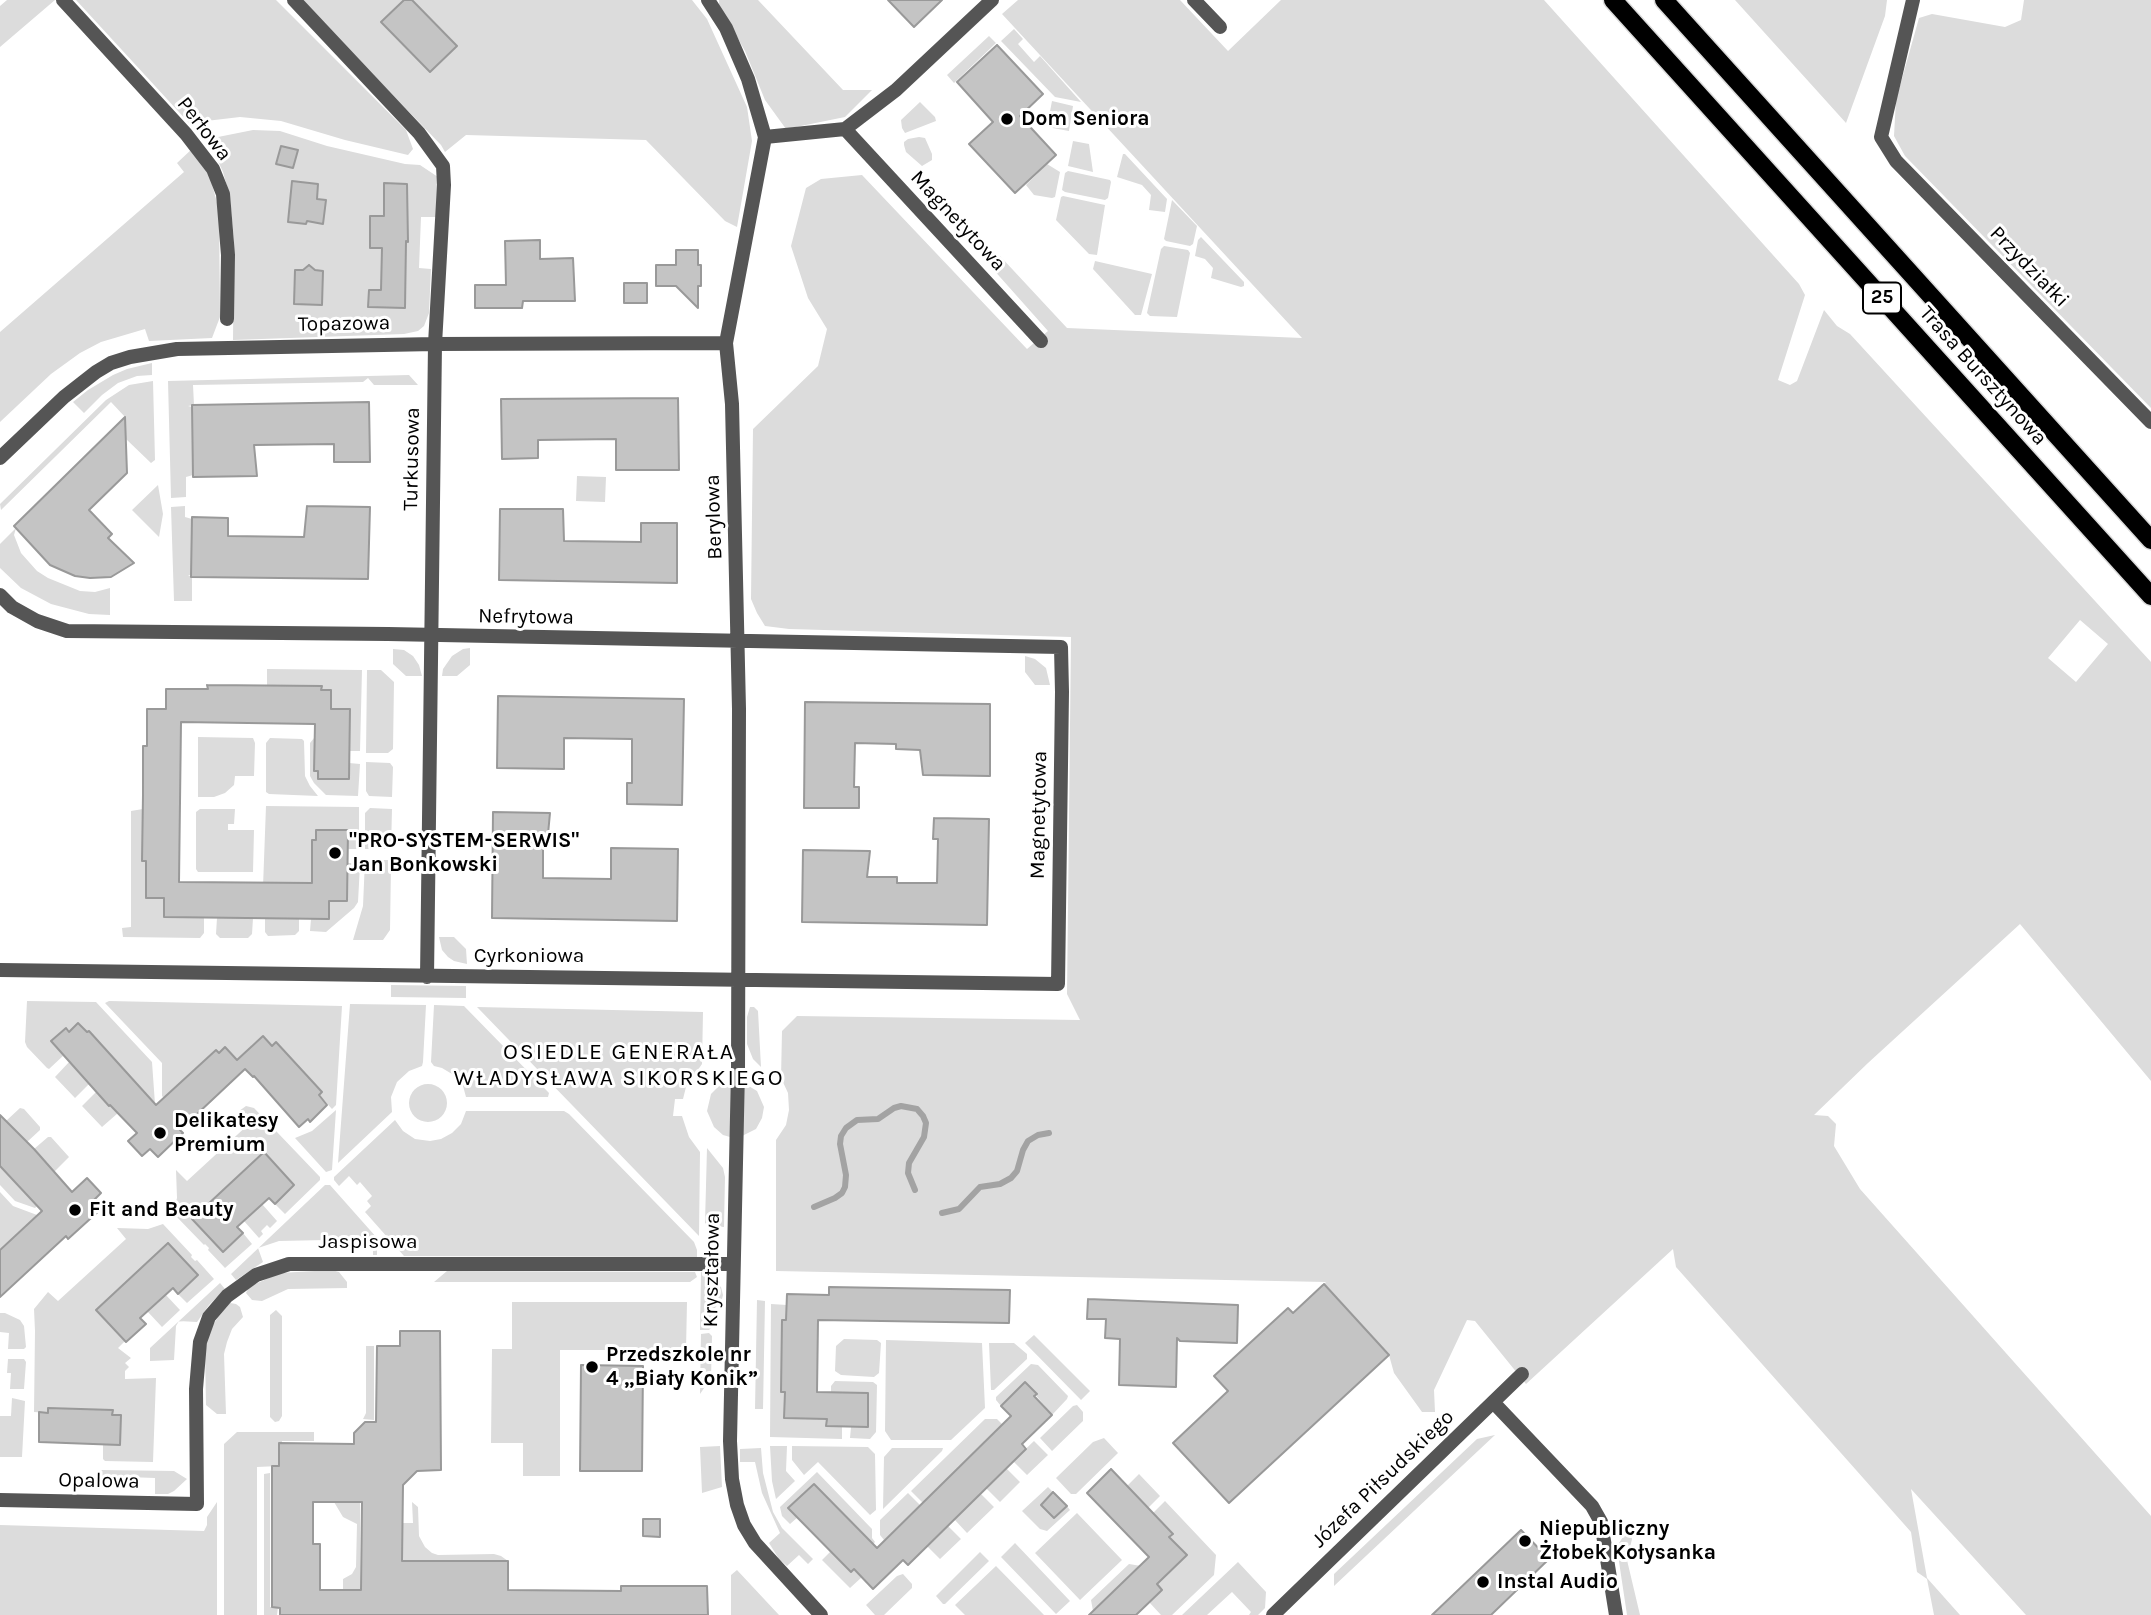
<!DOCTYPE html>
<meta charset="utf-8">
<style>
body{margin:0}
canvas{display:block;background:#fff}
</style>
<canvas width="2151" height="1615"></canvas>
<script>
const c = document.querySelector('canvas').getContext('2d');
c.lineJoin = 'round';
function fillPath(path, color) { c.fillStyle = color; c.fill(path, 'evenodd'); }
const shape = rows => new Path2D(rows.map(r => 'M' + r).join(''));
function strokePath(path, color, width, dash) { c.strokeStyle = color; c.lineWidth = width; c.lineCap = dash ? 'butt' : 'round'; c.setLineDash(dash || []); c.stroke(path); }
function label(font, color, halo, rows, align = 'center') {
  c.font = font + ' Karla,sans-serif'; c.lineWidth = 6; c.setLineDash([]); c.textBaseline = 'middle'; c.strokeStyle = halo; c.fillStyle = color; for (const [text, x, y, turn = 0] of rows) {
    c.save(); c.translate(x, y); c.rotate((+turn || 0) * Math.PI / 180); c.textAlign = isNaN(turn) ? turn : align; if (halo) c.strokeText(text, 0, 0); c.fillText(text, 0, 0); c.restore();
  }
}
const green = shape([
 [7,0,55,0,0,47,0,6],
 [76,0,276,0,406,130,413,149,408,155,345,140,281,121,240,117,189,123],
 [301,0,692,0,707,19,747,107,752,141,737,227,725,221,646,140,466,135,445,152,441,145],
 [719,0,758,0,843,90,872,90,845,117,786,129,765,100,745,51,719,5],
 [1018,0,1180,0,1228,51,1281,0,1544,0,1799,284,1805,295,1778,380,1790,385,1797,381,1824,310,1837,326,1850,334,2151,662,2151,1081,2020,924,1868,1063,1814,1115,1828,1116,1836,1124,1834,1146,1860,1189,2151,1516,2151,1615,2026,1615,1911,1489,1927,1578,1960,1615,1934,1615,1927,1579,1917,1572,1911,1532,1676,1267,1673,1249,1526,1384,1475,1321,1467,1320,1434,1390,1435,1412,1422,1412,1394,1373,1389,1355,1324,1284,1326,1282,776,1271,776,1140,786,1125,789,1110,788,1093,781,1078,782,1031,797,1016,1080,1020,1067,994,1071,637,789,629,765,626,757,613,751,599,753,429,818,366,827,329,808,298,791,246,806,188,821,179,862,175,1027,349,1048,331,992,268,1000,256,1067,328,1302,338,1002,14],
 [2080,620,2108,644,2076,682,2048,658],
 [1735,0,1887,0,1885,16,1846,123],
 [2024,0,2151,0,2151,408,1905,156,1894,136,1896,100,1919,18,1932,14,2005,27,2021,20],
 [1014,29,1023,39,1018,44,1034,62,1040,56,1081,102,1055,97,1001,41],
 [989,36,996,43,954,83,947,75],
 [1052,101,1073,106,1069,131,1047,127],
 [920,102,935,117,936,121,905,133,902,128,901,120],
 [253,130,280,131,327,146,405,164,420,165,441,179,437,217,421,217,419,268,431,269,429,313,424,326,418,331,404,334,233,340,234,240,230,198,223,172,208,139],
 [919,137,925,138,932,154,932,160,922,166,906,152,904,145,904,142,908,139],
 [1073,141,1089,144,1093,172,1068,166],
 [193,148,210,177,219,210,220,317,212,338,149,341,145,329,101,342,80,353,51,374,0,422,0,332,184,172,177,163],
 [1123,154,1125,154,1167,199,1165,212,1149,210,1151,195,1142,185,1117,177],
 [1047,164,1060,172,1055,197,1052,198,1034,195,1026,185],
 [1068,171,1110,180,1111,182,1108,198,1105,200,1065,192,1062,190,1065,173],
 [1063,196,1105,205,1097,255,1089,254,1056,220,1061,197],
 [1172,200,1197,226,1193,244,1190,246,1166,241,1164,239],
 [1201,237,1244,282,1244,286,1241,287,1211,278,1213,268,1205,259,1195,256,1198,240],
 [1164,246,1188,250,1190,253,1177,317,1150,316,1147,313,1161,249],
 [1095,261,1152,274,1141,315,1135,315,1093,269],
 [152,363,152,375,137,376,118,383,102,395,84,413,73,402,88,390,113,375,127,369],
 [409,375,418,385,374,385,368,378,363,382,193,385,194,405,188,406,192,407,193,475,186,477,186,497,171,498,168,381],
 [153,381,155,460,151,463,126,439,125,417,111,402,1,510,0,504,106,400,129,385],
 [577,476,606,477,605,502,576,501],
 [158,485,163,514,159,537,132,510],
 [185,506,185,517,192,519,191,575,188,575,192,577,192,601,174,601,171,507],
 [16,528,14,535,21,553,37,571,48,578,80,591,95,592,110,588,110,615,89,614,51,604,21,588,0,568,0,544],
 [470,648,470,665,457,676,442,676,443,669,452,656,463,649],
 [393,649,404,650,413,656,419,665,422,676,406,676,393,664],
 [1025,656,1035,659,1046,668,1050,685,1035,685,1025,672],
 [267,669,362,670,360,751,349,751,350,709,331,709,331,690,321,690,321,686,312,686,275,685,267,689],
 [367,670,381,670,394,682,393,749,388,753,366,753],
 [315,724,314,771,318,771,318,779,348,779,349,763,360,764,358,796,326,795,314,783,310,776,310,743,314,738],
 [198,737,253,738,255,743,254,776,235,776,234,785,225,793,214,797,198,797],
 [270,738,302,739,304,741,305,776,310,786,318,796,269,794,266,792,266,743],
 [366,762,390,763,393,767,392,797,369,796,366,791],
 [266,806,359,807,359,849,348,849,348,830,316,830,316,840,312,840,329,887,263,887],
 [370,808,392,809,391,849,365,849,365,813],
 [143,809,143,822,147,823,146,898,164,898,164,917,204,918,204,933,200,938,123,937,122,928,131,927,131,811],
 [200,809,235,809,234,824,228,824,228,830,254,830,253,872,198,872,196,869,196,812],
 [365,860,388,860,391,864,390,930,383,940,353,940,363,906],
 [348,863,358,863,360,865,358,902,354,908,326,932,310,931,311,919,329,919,329,901,347,901],
 [217,918,253,918,252,934,248,938,220,938,216,934],
 [265,919,299,919,299,931,295,935,268,936,265,932],
 [439,937,454,937,466,949,467,964,454,961,448,957,442,950],
 [391,985,466,986,466,998,391,997],
 [27,1001,96,1002,152,1062,155,1104,152,1107,149,1097,141,1088,137,1091,135,1082,125,1071,122,1074,89,1031,87,1032,79,1023,69,1032,65,1029,52,1041,64,1055,49,1069,47,1068,27,1047,25,1042],
 [109,1001,342,1006,336,1105,332,1109,319,1095,322,1092,275,1043,272,1046,263,1036,252,1045,240,1063,226,1048,219,1053,216,1050,167,1101,162,1096,162,1063,105,1003],
 [350,1004,426,1005,423,1062,422,1066,409,1071,397,1082,391,1097,392,1112,338,1163],
 [434,1005,464,1006,549,1093,548,1097,466,1097,463,1086,457,1077,442,1068,434,1066,431,1062],
 [477,1007,703,1012,702,1064,686,1087,683,1099,675,1099,673,1116,682,1116,689,1137,700,1152,699,1236],
 [750,1007,754,1007,758,1011,761,1067,753,1059,747,1044,747,1017],
 [70,1061,89,1084,75,1098,55,1077],
 [731,1081,730,1137,723,1135,714,1127,707,1111,711,1094,719,1086],
 [742,1082,757,1091,764,1107,762,1118,756,1129,740,1137],
 '409 1103a19 19 0 1 1 38 0a19 19 0 1 1-38 0Z',
 [96,1092,118,1113,102,1127,82,1106],
 [246,1106,254,1108,320,1177,320,1180,285,1214,275,1204,294,1185,285,1175,283,1177,273,1162,264,1153,223,1252,243,1233,252,1244,225,1268,208,1250,209,1248,205,1244,204,1245,173,1213,177,1198,176,1170,187,1181,250,1123,239,1111],
 [20,1108,24,1109,40,1127,40,1130,27,1142,6,1121],
 [336,1110,332,1170,326,1172,295,1138,312,1131],
 [466,1111,564,1111,569,1114,694,1242,697,1250,697,1257,404,1256,365,1212,371,1206,367,1201,372,1196,360,1182,357,1185,349,1176,339,1186,334,1180,334,1177,395,1120,403,1131,415,1139,430,1141,441,1139,452,1133,461,1124],
 [48,1137,51,1137,69,1157,53,1173,34,1149],
 [707,1148,723,1168,725,1177,724,1227,709,1226,705,1223],
 [0,1162,11,1177,35,1203,40,1203,35,1208,15,1201,0,1185],
 [325,1185,330,1185,377,1238,377,1255,373,1255,373,1239,279,1241,258,1248,263,1262,236,1280,231,1274],
 [0,1192,13,1206,37,1215,0,1250],
 [262,1204,277,1221,270,1228,267,1225,261,1231,263,1234,259,1238,244,1221],
 [163,1224,192,1255,191,1257,195,1261,197,1260,214,1279,187,1303,178,1294,177,1252,168,1243,96,1310,125,1341,118,1348,131,1358,125,1363,129,1367,125,1371,125,1379,156,1378,153,1462,105,1461,103,1459,103,1445,120,1445,121,1415,112,1415,112,1410,48,1409,48,1413,34,1412,35,1331,34,1309,48,1292,58,1301,126,1239,117,1228,148,1229],
 [332,1270,339,1272,347,1282,347,1288,288,1289,262,1301,252,1300,246,1293,248,1289,253,1285,280,1273],
 [447,1271,695,1272,697,1277,690,1282,434,1282],
 [701,1272,708,1273,715,1279,721,1287,723,1295,722,1299,712,1312,712,1327,709,1330,700,1330],
 [220,1283,225,1289,209,1305,197,1322,179,1321,176,1326,174,1360,150,1361,150,1348],
 [165,1294,180,1310,162,1327,147,1311],
 [757,1300,765,1301,763,1409,755,1409],
 [512,1302,687,1302,686,1350,560,1350,560,1476,523,1476,523,1443,491,1443,492,1349,512,1349],
 [230,1303,236,1304,240,1307,243,1317,232,1329,227,1342,224,1354,226,1414,217,1414,206,1405,205,1353,210,1329,219,1316],
 [771,1304,787,1305,781,1392,785,1392,784,1418,827,1419,827,1426,842,1427,842,1439,770,1437],
 [276,1310,282,1316,282,1416,279,1421,275,1422,270,1417,270,1315],
 [0,1313,5,1313,20,1320,24,1326,26,1347,24,1349,8,1349,9,1333,0,1332],
 [709,1333,712,1336,711,1378,700,1394,701,1334],
 [1034,1335,1090,1391,1081,1400,1025,1343],
 [844,1339,877,1340,881,1343,879,1373,874,1377,841,1375,835,1371,836,1346],
 [886,1340,982,1343,985,1408,951,1440,891,1440,885,1431],
 [989,1343,1014,1343,1027,1354,1027,1359,994,1390,991,1390],
 [366,1346,374,1346,374,1420,363,1419,366,1413],
 [8,1359,24,1359,26,1362,24,1389,10,1389,11,1373,7,1373],
 [1031,1364,1038,1365,1068,1396,1067,1399,1052,1415,1025,1382,1001,1406,996,1400,996,1397],
 [835,1381,873,1382,877,1385,876,1432,870,1439,850,1438,851,1427,868,1427,868,1394,831,1393,831,1386],
 [12,1398,25,1401,22,1457,0,1457,0,1416,11,1416],
 [1077,1405,1083,1412,1083,1421,1052,1451,1040,1438,1073,1406],
 [985,1419,997,1419,1003,1425,923,1503,911,1491],
 [237,1432,314,1432,314,1441,282,1441,279,1466,257,1467,257,1615,224,1615,224,1444],
 [1495,1435,1334,1586,1334,1574,1477,1439],
 [1104,1438,1118,1453,1076,1494,1071,1494,1056,1478,1093,1442],
 [1034,1441,1048,1455,1027,1475,1013,1461],
 [720,1446,722,1487,702,1493,700,1447],
 [770,1446,787,1446,786,1471,795,1481,776,1499,772,1481],
 [792,1446,868,1447,875,1454,876,1510,870,1515,818,1462,804,1475,792,1460],
 [761,1448,763,1473,773,1512,782,1528,813,1559,808,1564,799,1555,787,1566,779,1559,769,1543,780,1533,762,1493,755,1462,740,1462,740,1449],
 [892,1448,943,1448,942,1451,883,1509,884,1457],
 [1006,1468,1020,1482,1000,1502,986,1488],
 [101,1470,174,1471,187,1479,174,1491,168,1494,155,1494,155,1478,101,1476],
 [817,1472,872,1529,872,1538,875,1542,873,1544,814,1484,789,1508,798,1517,790,1524,782,1516,780,1507],
 [270,1473,270,1607,278,1607,277,1615,264,1615,264,1474],
 [1139,1474,1160,1496,1148,1508,1127,1486],
 [1048,1487,1053,1492,1041,1505,1054,1518,1067,1506,1070,1510,1047,1531,1040,1529,1022,1511],
 [908,1493,920,1505,884,1540,880,1535,880,1520],
 [980,1493,994,1507,967,1533,954,1519],
 [1165,1501,1216,1555,1214,1575,1172,1615,1161,1615,1149,1602,1162,1590,1157,1584,1187,1555,1169,1537,1173,1533,1153,1513],
 [217,1502,217,1615,0,1615,0,1525,204,1531,207,1525,207,1517],
 [334,1502,360,1502,360,1590,343,1590,343,1579,352,1574,356,1567,357,1524,343,1517],
 [412,1502,418,1507,419,1536,425,1547,432,1553,438,1555,494,1554,501,1556,508,1561,402,1562,402,1523,413,1523],
 [1077,1513,1122,1560,1080,1600,1035,1553],
 [948,1526,961,1539,940,1559,927,1546],
 [1630,1532,1632,1539,1627,1560,1640,1615,1627,1615,1618,1555,1619,1543,1623,1537],
 [1015,1543,1070,1601,1056,1614,1001,1557],
 [831,1551,862,1577,850,1588,822,1560],
 [980,1552,989,1561,945,1604,943,1604,936,1596],
 [1238,1562,1266,1592,1265,1608,1258,1615,1249,1615,1251,1612,1232,1592,1207,1615,1182,1615],
 [1129,1564,1141,1566,1093,1611,1091,1600],
 [996,1566,1044,1615,965,1615,955,1605],
 [737,1570,779,1615,731,1615,731,1575],
 [903,1574,912,1584,912,1588,884,1615,875,1615,866,1605,897,1576]
]);
const stream = shape([
 [814,1207,835,1198,842,1193,845,1187,846,1175,840,1144,841,1136,846,1128,857,1120,878,1119,894,1108,901,1106,917,1109,923,1116,926,1123,924,1137,909,1163,908,1173,915,1190],
 [942,1213,959,1209,980,1187,1000,1184,1011,1178,1017,1171,1023,1150,1028,1141,1038,1135,1049,1133]
]);
const building = shape([
 [404,0,412,0,457,46,430,72,381,22,404,0],
 [888,0,942,0,914,27,888,0],
 [997,45,1043,94,1020,116,1056,155,1015,193,969,144,993,122,957,82,997,45],
 [281,146,298,150,293,168,276,164,281,146],
 [292,181,318,184,317,199,326,200,323,224,307,221,306,224,288,222,292,181],
 [384,183,407,184,408,242,406,241,405,308,368,307,369,290,381,290,382,248,370,248,370,216,384,216,384,183],
 [540,240,540,259,573,258,575,301,523,301,522,308,475,308,475,285,506,285,505,241,540,240],
 [676,250,698,250,698,265,701,265,701,286,698,286,698,308,676,286,656,286,656,265,676,265,676,250],
 [309,265,315,270,323,271,322,305,294,304,295,270,303,270,309,265],
 [624,283,647,283,647,303,624,303,624,283],
 [678,398,679,470,616,470,616,439,538,440,538,458,502,459,501,399,678,398],
 [369,402,370,462,334,462,334,444,254,445,257,476,193,477,192,405,369,402],
 [125,417,127,473,89,510,112,534,108,538,134,563,111,577,90,578,75,576,50,565,14,526,125,417],
 [307,506,370,507,368,579,191,577,192,517,228,518,228,536,304,537,307,506],
 [500,509,563,509,564,541,641,542,641,523,677,523,677,583,499,580,500,509],
 [207,685,322,686,321,690,331,690,331,709,350,709,349,779,318,779,318,771,314,771,315,724,181,722,179,882,312,883,312,840,316,840,316,830,348,830,347,901,329,901,329,919,164,917,164,898,146,898,146,861,142,861,143,795,143,746,147,746,147,709,166,709,166,689,208,689,207,685],
 [498,696,684,699,682,805,627,804,627,783,632,783,632,739,564,738,564,769,497,768,498,696],
 [805,702,990,704,990,776,923,775,920,750,896,749,896,744,855,743,854,787,859,787,859,808,804,808,805,702],
 [493,812,550,813,548,834,543,834,543,878,611,879,611,848,678,849,677,921,492,918,493,812],
 [934,818,989,819,987,925,802,922,803,850,870,851,867,877,897,877,897,883,937,883,938,839,933,839,934,818],
 [78,1023,87,1032,89,1031,156,1105,216,1050,219,1053,225,1047,237,1060,263,1036,272,1046,276,1042,322,1092,319,1095,327,1105,310,1122,308,1119,299,1127,254,1076,253,1077,245,1069,180,1130,183,1133,158,1157,150,1149,142,1156,128,1141,137,1133,110,1105,109,1106,51,1041,66,1028,69,1032,78,1023],
 [0,1115,34,1149,72,1192,87,1178,101,1193,93,1201,101,1209,68,1239,66,1236,0,1297,0,1250,42,1211,0,1166,0,1115],
 [264,1152,294,1185,275,1204,269,1198,237,1227,243,1233,223,1252,192,1219,264,1152],
 [168,1243,198,1275,178,1294,173,1288,140,1318,146,1324,126,1342,96,1310,168,1243],
 [1324,1284,1389,1355,1229,1503,1173,1443,1228,1391,1214,1376,1288,1308,1293,1313,1324,1284],
 [829,1287,1010,1290,1009,1323,818,1320,817,1392,868,1393,868,1427,826,1426,827,1419,784,1418,785,1392,781,1392,782,1320,786,1320,787,1294,829,1295,829,1287],
 [1088,1299,1238,1305,1237,1343,1180,1341,1177,1338,1176,1387,1119,1385,1120,1339,1105,1338,1106,1319,1087,1319,1088,1299],
 [400,1331,440,1331,441,1470,417,1471,403,1485,402,1561,508,1561,508,1590,621,1591,621,1586,707,1586,708,1615,280,1615,280,1608,272,1607,272,1466,279,1466,279,1443,354,1444,354,1433,365,1422,376,1422,377,1346,400,1346,400,1331],
 [313,1502,362,1502,361,1590,320,1590,320,1544,313,1544,313,1502],
 [581,1365,643,1366,642,1471,580,1471,581,1365],
 [1025,1382,1037,1394,1034,1396,1052,1415,1022,1444,1026,1449,908,1565,903,1560,873,1589,854,1569,851,1572,788,1508,814,1484,877,1548,1011,1416,1001,1406,1025,1382],
 [48,1408,113,1410,112,1415,121,1415,120,1445,39,1442,39,1412,48,1413,48,1408],
 [1111,1469,1173,1534,1169,1537,1187,1555,1157,1584,1162,1590,1136,1615,1089,1615,1149,1557,1087,1493,1111,1469],
 [1053,1492,1067,1506,1054,1518,1041,1505,1053,1492],
 [643,1519,660,1519,660,1537,643,1536,643,1519],
 [1521,1530,1549,1559,1491,1615,1432,1615,1521,1530]
]);
const street = shape([
 [63,0,186,134,213,169,223,194,228,255,227,319],
 [294,0,419,133,443,166,444,185,435,344,427,977],
 [708,0,726,28,748,79,765,137,726,343,732,404,739,709,738,1070,730,1441,732,1479,737,1505,744,1525,755,1543,821,1615],
 [1194,0,1220,27],
 [1913,0,1881,137,1896,161,2151,422],
 [845,129,1041,341],
 [845,129,896,90,992,0],
 [765,137,845,129],
 [0,458,64,397,96,372,111,363,130,357,177,349,435,344,726,343],
 [0,595,12,607,37,621,67,631,388,634,1061,647,1062,692,1058,984,0,970],
 [1493,1402,1592,1506,1601,1522,1616,1615],
 [0,1500,197,1504,196,1389,200,1342,209,1317,227,1296,256,1275,289,1264,733,1264],
 [1273,1615,1522,1374]
]);
const primary = shape([
 [1613,0,2151,596],
 [1664,0,2151,540]
]);
const markers = [
 [1007,119,7,"#000"],
 [335,853,7,"#000"],
 [160,1133,7,"#000"],
 [75,1210,7,"#000"],
 [592,1367,7,"#000"],
 [1525,1541,7,"#000"],
 [1483,1582,7,"#000"]
];
const shields = [
 [1882,298,38]
];
const shieldNames = [
 ["25",1882,298]
];
const poiNames = [
 ["Dom Seniora",1021,119],
 ["\"PRO-SYSTEM-SERWIS\"",349,841],
 ["Jan Bonkowski",349,865],
 ["Delikatesy",174,1121],
 ["Premium",174,1145],
 ["Fit and Beauty",89,1210],
 ["Przedszkole nr",606,1355],
 ["4 „Biały Konik”",606,1379],
 ["Niepubliczny",1539,1529],
 ["Żłobek Kołysanka",1539,1553],
 ["Instal Audio",1497,1582]
];
const streetNames = [
 ["Perłowa",204,129,52],
 ["Magnetytowa",958,221,47],
 ["Przydziałki",2029,267,46],
 ["Topazowa",344,324,-1],
 ["Trasa Bursztynowa",1983,376,48],
 ["Turkusowa",412,459,-89],
 ["Berylowa",714,517,-92],
 ["Nefrytowa",526,617,1],
 ["Magnetytowa",1039,815,-89],
 ["Cyrkoniowa",529,956],
 ["Jaspisowa",368,1242],
 ["Kryształowa",712,1270,-89],
 ["Józefa Piłsudskiego",1383,1479,-44],
 ["Opalowa",99,1481,1]
];
const neighbourhoodNames = [
 ["OSIEDLE GENERAŁA",619,1052],
 ["WŁADYSŁAWA SIKORSKIEGO",619,1078]
];
fillPath(green, '#dcdcdc');
strokePath(stream, '#a3a3a3', 6);
fillPath(building, '#c4c4c4');
strokePath(building, '#999', 2);
strokePath(primary, '#dbdbdb', 21);
strokePath(street, '#555', 14);
strokePath(primary, '#000', 18);
for (const [x, y, r, color] of markers) { const dot = new Path2D(); dot.arc(x, y, r, 0, 2 * Math.PI); c.fillStyle = color; c.fill(dot); strokePath(dot, '#fff', 2.5); }
for (const [x, y, w] of shields) { const box = new Path2D(); box.roundRect(x - w / 2, y - 15.5, w, 31, 5); c.fillStyle = '#fff'; c.fill(box); strokePath(box, '#000', 2); }
label('bold 19px', '#000', null, shieldNames);
label('bold 21px', '#000', '#fff', poiNames, 'left');
label('21px', '#000', '#fff', streetNames);
c.letterSpacing = '2px';
label('23px', '#000', '#fff', neighbourhoodNames);
c.letterSpacing = '0px';
</script>
